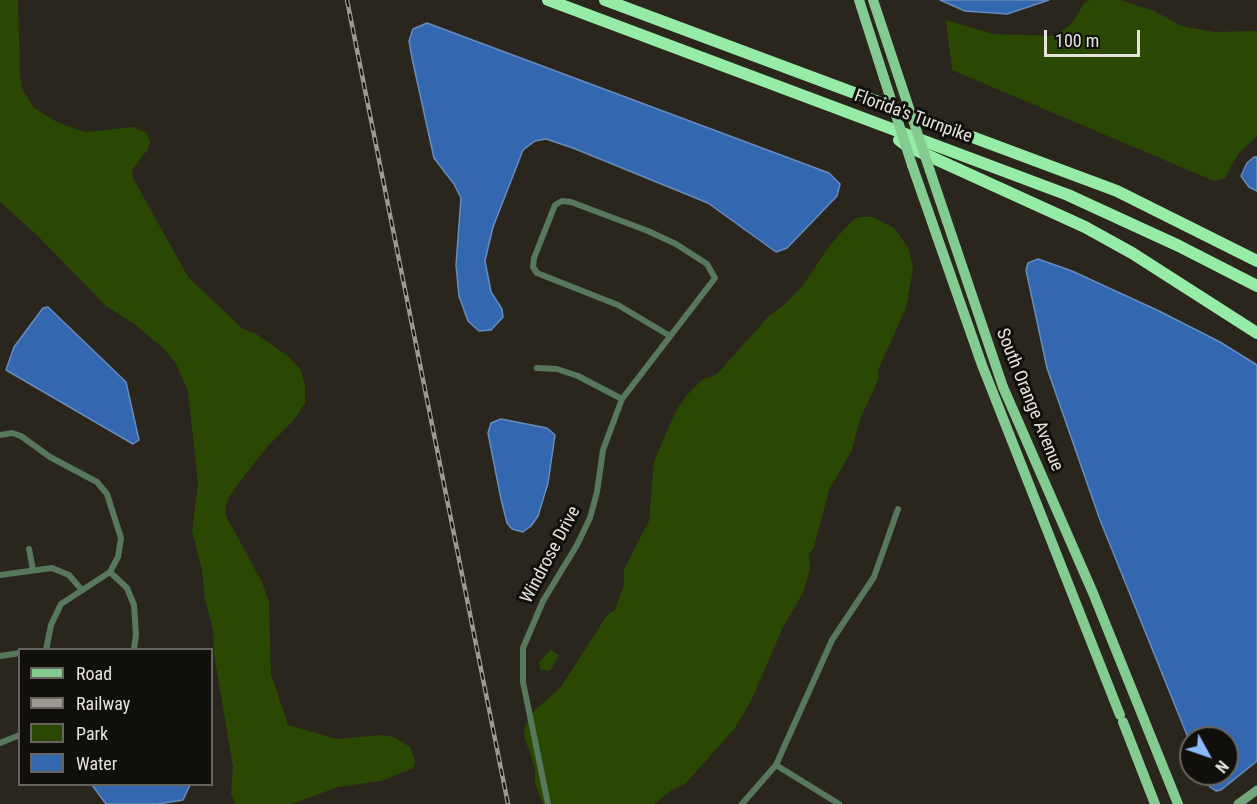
<!DOCTYPE html>
<style>
body{margin:0}
#map{position:relative;width:1257px;height:804px;overflow:hidden;background:#2a261d;font-family:"Roboto Condensed",sans-serif}
canvas{display:block}
.legend{position:absolute;left:18px;top:648px;width:195px;height:138px;box-sizing:border-box;background:#110f0b;border:2px solid #66645f;margin:0;padding:8px 10px;list-style:none;font-size:18px;color:#e5e3dd}
.legend li{display:flex;align-items:center;gap:12px;height:30px}
.legend b{width:30px;border:2px solid #66645f}
.north{position:absolute;left:1179px;top:726px;width:60px;height:60px;box-sizing:border-box;background:#110f0b;border:2px solid #66645f;border-radius:50%;rotate:130deg;font-size:16px;font-weight:700;line-height:24px;text-align:center;color:#e5e3dd}
.north::after{content:'';display:block;margin:auto;width:21px;height:27px;background:#8cb9fc;clip-path:polygon(50% 0,100% 100%,50% 72%,0 100%)}
.scale{position:absolute;left:1044px;top:30px;width:96px;height:27px;box-sizing:border-box;border:3px solid #e5e3dd;border-top:0;padding-left:8px;font-size:18px;line-height:21px;white-space:nowrap;color:#e5e3dd;-webkit-text-stroke:4px #110f0b;paint-order:stroke}
</style>
<div id="map">
<canvas width="1257" height="804"></canvas>
<ul class="legend">
<li><b style="height:8px;background:#84cb92"></b>Road</li>
<li><b style="height:8px;background:#9b9991"></b>Railway</li>
<li><b style="height:16px;background:#2a4802"></b>Park</li>
<li><b style="height:16px;background:#3367af"></b>Water</li>
</ul>
<div class="north">N</div>
<div class="scale">100 m</div>
</div>
<script>
const c = document.querySelector('canvas').getContext('2d');
c.lineJoin = 'round';
function fillPath(path, color) { c.fillStyle = color; c.fill(path, 'evenodd'); }
const shape = rows => new Path2D(rows.map(r => 'M' + r).join(''));
function strokePath(path, color, width, dash) { c.strokeStyle = color; c.lineWidth = width; c.lineCap = dash ? 'butt' : 'round'; c.setLineDash(dash || []); c.stroke(path); }
function label(font, color, halo, rows, align = 'center') {
  c.font = font + ' "Roboto Condensed",sans-serif'; c.lineWidth = 6; c.setLineDash([]); c.textBaseline = 'middle'; c.strokeStyle = halo; c.fillStyle = color; for (const [text, x, y, turn = 0] of rows) {
    c.save(); c.translate(x, y); c.rotate((+turn || 0) * Math.PI / 180); c.textAlign = isNaN(turn) ? turn : align; if (halo) c.strokeText(text, 0, 0); c.fillText(text, 0, 0); c.restore();
  }
}
const green = shape([
 [0,0,18,0,20,76,22,89,34,108,57,122,75,129,87,132,133,127,147,133,150,142,148,149,132,170,133,178,188,277,243,329,256,334,288,356,300,369,305,384,305,403,294,420,267,447,235,488,227,501,225,514,262,582,269,602,271,674,288,725,337,739,381,735,394,737,410,747,415,762,413,768,381,781,338,787,292,804,235,804,231,794,233,767,214,654,213,629,205,599,202,570,192,531,198,484,188,391,175,362,162,347,134,324,106,306,36,234,0,202],
 [1091,0,1120,0,1154,11,1181,26,1214,32,1257,31,1257,136,1238,154,1225,178,1214,181,952,70,946,20,993,34,1056,36,1071,24,1085,2],
 [859,217,873,217,894,228,909,249,913,269,906,308,878,370,879,378,860,419,852,450,829,490,814,547,809,554,810,569,803,593,783,627,752,699,735,728,686,783,672,790,654,804,543,804,535,783,535,768,524,736,525,726,535,710,561,687,607,615,615,610,624,585,624,569,649,521,654,461,676,411,687,395,702,380,717,374,769,316,784,305,804,284,830,245,852,221],
 [551,650,559,655,550,671,541,670,539,662]
]);
const water = shape([
 [940,0,1049,0,1007,14,965,11,940,0],
 [427,23,829,173,840,184,837,196,787,248,776,252,708,203,573,148,546,139,535,141,523,150,493,227,485,261,491,292,502,309,503,317,491,330,479,331,468,321,459,296,456,265,461,198,454,184,434,158,412,58,409,41,413,29,427,23],
 [1254,157,1257,157,1257,191,1249,187,1241,176,1247,163,1254,157],
 [1038,259,1072,271,1159,311,1220,342,1257,365,1257,761,1221,790,1216,791,1210,787,1204,774,1227,774,1227,738,1191,738,1191,745,1100,520,1047,368,1026,270,1028,263,1038,259],
 [48,307,126,382,139,440,133,444,6,370,14,347,43,308,48,307],
 [501,419,547,428,555,435,548,483,538,516,531,526,523,532,512,529,507,523,501,499,488,433,491,423,501,419],
 [92,785,92,784,190,785,183,800,158,804,106,804,92,785]
]);
const minor = shape([
 [537,368,557,369,578,376,622,399],
 [0,435,12,433,21,436,50,457,97,482,107,494,121,538,118,557,110,572,61,604,51,625,46,650],
 [29,549,33,570],
 [110,572,127,588,134,605,136,635,134,649],
 [0,575,52,568,69,575,81,589],
 [0,656,20,653],
 [0,743,20,735],
 [776,765,839,804],
 [548,804,523,682,523,648,543,601,577,545,590,518,597,492,603,450,622,399,715,278,707,264,676,244,648,231,571,202,562,201,555,205,534,258,533,267,537,273,618,305,670,336],
 [742,804,776,765,832,640,874,577,898,509]
]);
const secondary = shape([
 [1238,804,1257,790]
]);
const primary = shape([
 [859,0,884,78],
 [873,0,901,84],
 [912,165,982,365,1120,715],
 [930,171,1003,387,1093,593,1178,804],
 [1123,722,1155,804]
]);
const motorway = shape([
 [548,0,1068,195,1179,246,1257,286],
 [605,0,1117,191,1257,261],
 [899,140,907,146,1085,227,1132,253,1257,333]
]);
const rail = shape([
 [347,0,508,804]
]);
const primaryBridge = shape([
 [884,78,912,165],
 [901,84,930,171]
]);
const streetNames = [
 ["Florida's Turnpike",913,117,20],
 ["South Orange Avenue",1029,400,68],
 ["Windrose Drive",551,555,-62]
];
fillPath(green, '#2a4802');
fillPath(water, '#3367af');
strokePath(water, '#688cbd', 1.5);
strokePath(minor, '#57785d', 6);
strokePath(secondary, '#71a77b', 9);
strokePath(primary, '#84cb92', 10);
strokePath(motorway, '#96eca7', 12);
strokePath(rail, '#9b9991', 4.5);
strokePath(rail, '#110f0b', 2, [7]);
strokePath(primaryBridge, '#84cb92', 10);
label('18px', '#e5e3dd', '#110f0b', streetNames);
</script>
